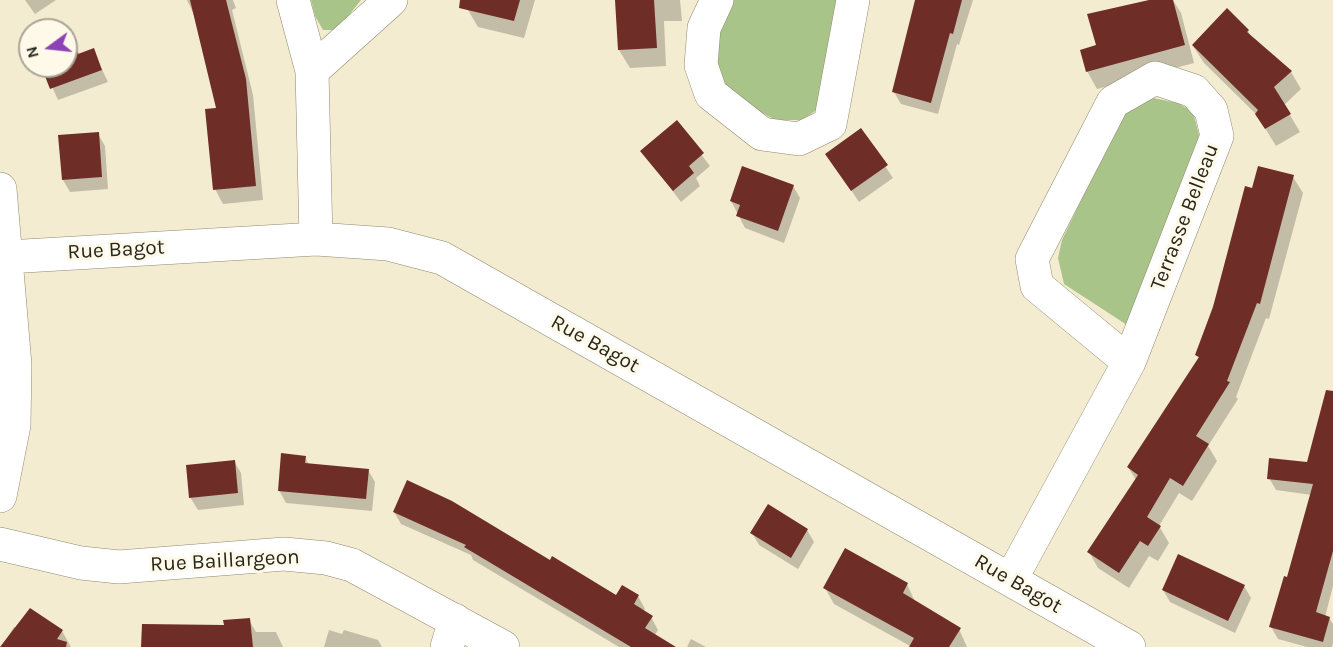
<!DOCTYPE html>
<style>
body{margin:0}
#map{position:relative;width:1333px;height:647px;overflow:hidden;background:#f4ecd1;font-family:Karla,sans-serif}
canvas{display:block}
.north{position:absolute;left:18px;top:18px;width:60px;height:60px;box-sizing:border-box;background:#fef9e9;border:2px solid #a9a597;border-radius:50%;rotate:255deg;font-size:16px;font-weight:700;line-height:24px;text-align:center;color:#29261c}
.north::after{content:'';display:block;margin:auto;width:21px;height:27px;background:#8d43b5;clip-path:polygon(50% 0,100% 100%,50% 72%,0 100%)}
</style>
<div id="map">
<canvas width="1333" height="647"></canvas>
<div class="north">N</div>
</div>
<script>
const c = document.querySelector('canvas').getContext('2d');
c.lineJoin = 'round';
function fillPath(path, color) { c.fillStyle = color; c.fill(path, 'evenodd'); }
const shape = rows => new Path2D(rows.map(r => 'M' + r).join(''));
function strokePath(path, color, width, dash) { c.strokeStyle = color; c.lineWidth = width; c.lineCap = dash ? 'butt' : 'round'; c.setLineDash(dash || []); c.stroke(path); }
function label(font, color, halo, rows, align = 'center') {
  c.font = font + ' Karla,sans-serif'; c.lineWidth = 6; c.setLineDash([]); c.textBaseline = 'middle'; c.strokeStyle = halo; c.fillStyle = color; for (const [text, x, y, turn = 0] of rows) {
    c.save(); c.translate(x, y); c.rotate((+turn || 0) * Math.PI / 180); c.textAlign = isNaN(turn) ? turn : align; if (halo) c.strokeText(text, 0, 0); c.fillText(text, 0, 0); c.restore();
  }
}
const green = shape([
 [311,0,361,0,337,30,323,30,315,16],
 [734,0,838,0,821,107,802,120,775,120,727,93,711,50,721,15],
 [1153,98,1178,103,1193,112,1199,135,1194,156,1127,325,1064,284,1058,258,1062,240,1121,117,1134,106]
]);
const shadow = shape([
 [25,0,56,0,35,14],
 [187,0,233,0,236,8,232,10,253,95,263,200,223,204,215,189,218,109,196,19],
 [471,0,535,0,524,38,478,27,468,10],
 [617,0,680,0,682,21,664,21,666,66,630,68,619,50],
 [918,0,973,0,959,45,957,44,938,114,901,104,894,92],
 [1153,0,1173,0,1181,13,1194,63,1097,89,1087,71,1097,46],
 [67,28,80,55,93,50,108,82,58,100,43,66,66,66,66,30,62,30],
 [1248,31,1252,38,1291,72,1301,89,1284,105,1300,132,1276,146,1257,115,1204,63,1193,46],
 [677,123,710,166,696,178,700,186,681,202,642,151],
 [861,130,893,178,859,202,827,154],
 [98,134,105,146,108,189,70,192,63,180],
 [1293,177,1303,193,1269,319,1266,318,1236,397,1238,399,1208,446,1217,461,1192,501,1179,493,1159,526,1169,543,1158,561,1149,556,1129,588,1098,568,1089,552,1136,480,1128,467,1199,358,1196,355,1253,190],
 [793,186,800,198,784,243,745,228,731,201],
 [1333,428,1333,586,1325,617,1329,618,1333,624,1333,643,1332,647,1307,647,1278,639,1271,627,1288,578,1312,495,1276,490,1269,478,1308,463],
 [305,457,309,465,368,470,375,482,372,511,286,503,279,490],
 [234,461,241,473,244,505,198,510,190,497],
 [394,512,551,562,616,597,623,587,638,596,645,609,643,612,651,617,658,630,655,635,673,647,619,647,473,560,471,555,401,524],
 [807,530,814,542,798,569,759,545,752,533],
 [907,584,915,602,959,629,967,647,912,647,834,604,825,588],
 [1244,586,1251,598,1235,633,1170,602,1163,590],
 [249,620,256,632,276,632,283,647,143,647],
 [14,627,62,631,71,647,1,647],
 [329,630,342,634,344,630,378,640,382,647,324,647],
 [691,639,706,647,687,647]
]);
const building = shape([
 [190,0,226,0,246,79,256,186,213,190,205,109,216,108],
 [460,0,520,0,514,21,459,8],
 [615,0,654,0,657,48,618,50],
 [915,0,962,0,953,34,950,33,931,103,892,92],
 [1149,0,1173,0,1185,45,1086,72,1080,50,1096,45,1087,14],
 [1227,8,1249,30,1247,32,1292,71,1274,87,1291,114,1265,129,1255,114,1258,110,1192,45],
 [68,26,78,54,94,48,102,70,50,89,41,66,66,66,66,30,58,30],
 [677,120,704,153,689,166,694,173,673,191,640,151],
 [861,128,888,165,851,191,825,154],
 [99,132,102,177,62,180,58,135],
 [742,166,794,185,778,231,736,216,740,205,730,201],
 [1258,166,1294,175,1260,304,1257,303,1227,381,1230,382,1196,436,1209,444,1183,486,1170,478,1147,517,1161,526,1148,546,1140,541,1119,573,1087,552,1138,475,1127,467,1199,357,1195,355,1213,307,1245,186,1252,188],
 [1326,390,1333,391,1333,551,1316,612,1330,617,1323,642,1269,627,1284,576,1287,577,1313,484,1267,479,1269,458,1307,462],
 [281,453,306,456,305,463,369,469,366,499,278,491],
 [235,460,238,493,189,498,186,465],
 [407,480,452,501,550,560,552,556,616,595,622,585,639,595,634,604,653,616,645,628,676,647,631,647,464,547,466,545,393,512],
 [768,504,808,529,791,558,750,533],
 [845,548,908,583,903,593,961,628,949,647,909,647,914,638,823,588],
 [1178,554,1245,585,1228,621,1162,590],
 [30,608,63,630,57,639,67,642,66,647,0,647],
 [250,618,253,647,141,647,142,624,224,625,223,620]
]);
const minor = shape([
 [293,0,312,71,316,239],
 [717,0,704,28,701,65,711,94,762,134,799,139,830,124,853,0],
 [312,71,391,0],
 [0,189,15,365,14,425,0,496],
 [7,257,316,239,388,244,442,258,1129,647],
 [0,544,81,563,119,567,284,554,326,558,352,565,503,647],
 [1011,579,1129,362,1217,136,1211,110,1194,91,1155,78,1113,102,1032,259,1037,286,1129,362],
 [447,647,455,620]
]);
const streetNames = [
 ["Terrasse Belleau",1185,217,-69],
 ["Rue Bagot",116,250,-3],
 ["Rue Bagot",595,344,29],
 ["Rue Baillargeon",225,561,-3],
 ["Rue Bagot",1018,584,30]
];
fillPath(green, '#a9c488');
fillPath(shadow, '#0003');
fillPath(building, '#6e2e27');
strokePath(minor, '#8f886f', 34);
strokePath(minor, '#fff', 33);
label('21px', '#29261c', '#fef9e9', streetNames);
</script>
